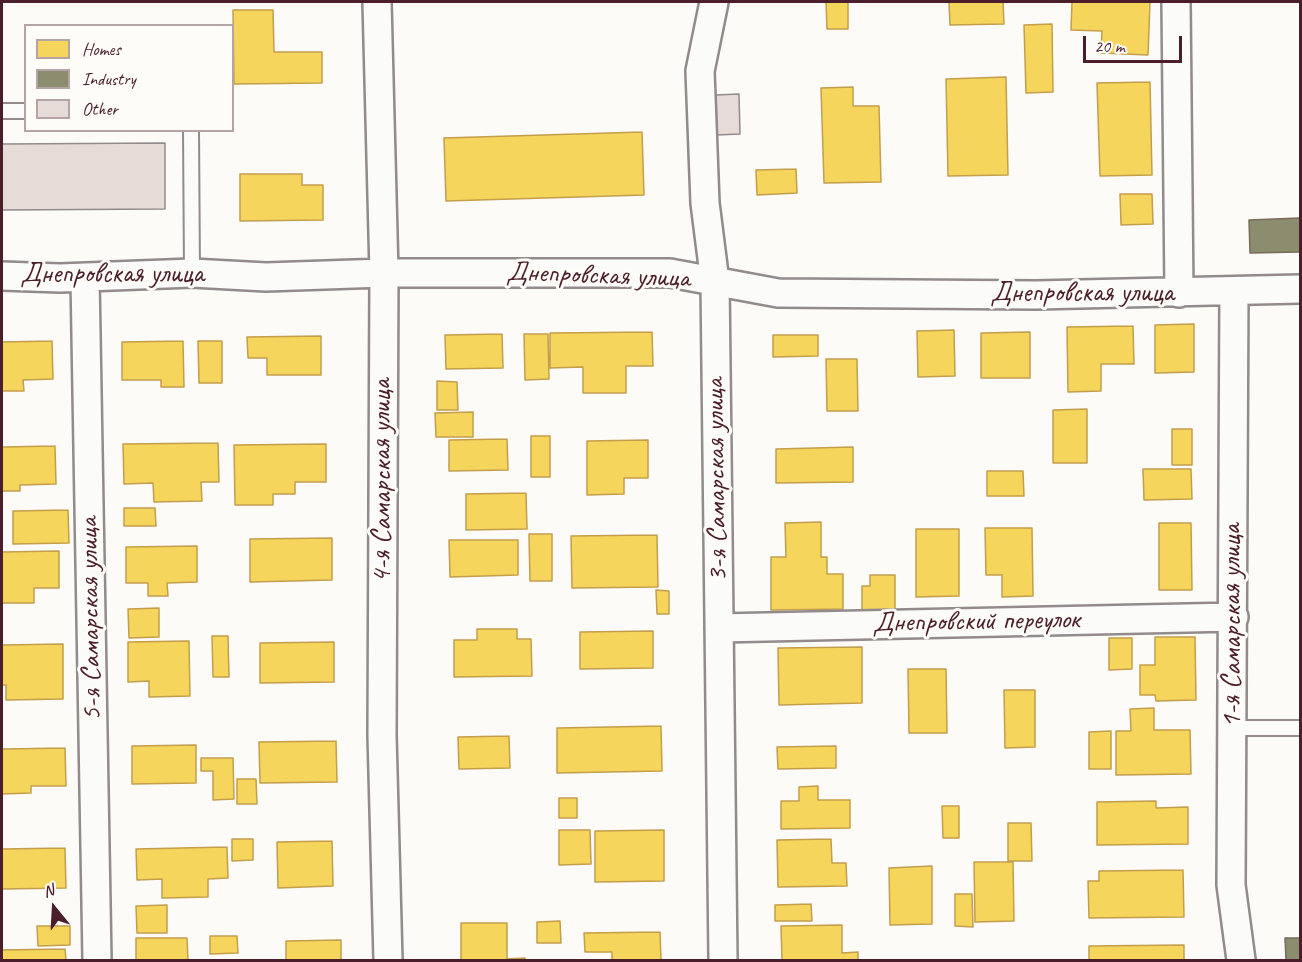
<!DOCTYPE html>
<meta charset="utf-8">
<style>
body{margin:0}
#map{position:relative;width:1302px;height:962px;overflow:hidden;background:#fcfbf8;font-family:Caveat,sans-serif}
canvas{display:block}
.frame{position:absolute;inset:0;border:3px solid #4a1f2b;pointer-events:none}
.legend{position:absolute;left:24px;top:24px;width:210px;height:108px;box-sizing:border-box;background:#fdfcf7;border:2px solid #b5a4a5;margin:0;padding:8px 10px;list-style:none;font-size:18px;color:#4a1f2b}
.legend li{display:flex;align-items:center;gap:12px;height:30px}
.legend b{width:30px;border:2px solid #b5a4a5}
.north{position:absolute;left:24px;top:878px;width:60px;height:60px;-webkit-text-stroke:4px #fdfcf7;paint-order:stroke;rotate:342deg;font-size:16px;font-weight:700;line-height:24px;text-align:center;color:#4a1f2b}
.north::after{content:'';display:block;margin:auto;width:21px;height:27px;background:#4a1f2b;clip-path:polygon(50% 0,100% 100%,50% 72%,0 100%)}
.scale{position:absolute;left:1083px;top:36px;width:99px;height:27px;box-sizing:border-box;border:3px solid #4a1f2b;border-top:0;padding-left:8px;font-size:18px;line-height:21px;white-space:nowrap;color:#4a1f2b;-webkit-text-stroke:4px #fdfcf7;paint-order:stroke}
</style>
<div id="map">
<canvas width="1302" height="962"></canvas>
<div class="frame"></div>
<ul class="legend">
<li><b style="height:16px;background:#f6d55c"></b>Homes</li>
<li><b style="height:16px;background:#8c8c6e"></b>Industry</li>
<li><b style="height:16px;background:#e6dbd7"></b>Other</li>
</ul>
<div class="north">N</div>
<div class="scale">20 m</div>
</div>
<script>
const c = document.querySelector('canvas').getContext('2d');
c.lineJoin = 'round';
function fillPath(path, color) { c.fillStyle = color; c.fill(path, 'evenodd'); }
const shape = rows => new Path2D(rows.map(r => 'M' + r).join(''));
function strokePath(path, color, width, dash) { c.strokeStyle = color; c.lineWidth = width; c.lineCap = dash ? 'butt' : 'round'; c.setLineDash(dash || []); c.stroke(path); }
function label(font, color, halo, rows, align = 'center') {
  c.font = font + ' Caveat,sans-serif'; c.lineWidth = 6; c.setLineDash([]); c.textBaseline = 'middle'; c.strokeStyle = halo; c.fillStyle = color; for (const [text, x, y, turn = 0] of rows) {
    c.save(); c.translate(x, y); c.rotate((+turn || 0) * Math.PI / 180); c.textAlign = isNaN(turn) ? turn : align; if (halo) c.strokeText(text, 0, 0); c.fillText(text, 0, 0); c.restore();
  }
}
const homes = shape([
 [826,2,848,2,848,29,827,29,826,2],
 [949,2,1003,2,1004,24,950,25,949,2],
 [1072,2,1150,2,1148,55,1101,53,1102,31,1071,30,1072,2],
 [233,10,273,10,274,52,322,52,322,83,234,84,233,10],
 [1052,24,1053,92,1026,93,1024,25,1052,24],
 [1006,77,1008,175,948,176,946,79,1006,77],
 [1150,82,1152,175,1100,176,1097,83,1150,82],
 [853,87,853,106,879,106,881,182,824,183,821,88,853,87],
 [642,132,644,195,446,201,444,138,642,132],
 [796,169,797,193,757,195,756,170,796,169],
 [240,174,302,174,302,185,323,185,323,220,240,221,240,174],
 [1120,194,1152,194,1153,224,1121,225,1120,194],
 [1194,324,1194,372,1155,373,1155,325,1194,324],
 [1133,326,1134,364,1101,364,1101,391,1068,392,1067,327,1133,326],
 [954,330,955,376,918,377,917,331,954,330],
 [652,332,653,366,626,366,626,393,583,393,583,367,550,368,550,333,652,332],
 [1030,332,1030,378,981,378,981,333,1030,332],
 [502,334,503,368,446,369,445,335,502,334],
 [524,334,548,334,549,379,525,380,524,334],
 [773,335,818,335,818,356,773,357,773,335],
 [321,336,321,375,267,375,267,358,248,358,247,337,321,336],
 [52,341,53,379,23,380,24,391,2,391,2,342,52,341],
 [183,341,184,387,161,387,161,380,122,380,122,342,183,341],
 [198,341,222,341,222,383,199,383,198,341],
 [826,359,857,359,858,411,827,411,826,359],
 [437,381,457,382,458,410,437,410,437,381],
 [1087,409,1087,463,1053,463,1053,410,1087,409],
 [473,412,473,437,436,437,435,413,473,412],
 [1172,429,1192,429,1192,465,1172,465,1172,429],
 [531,436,550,436,550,477,531,477,531,436],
 [507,439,508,470,449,471,449,440,507,439],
 [648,440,648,478,624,478,624,494,587,495,587,441,648,440],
 [218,443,219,482,201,482,202,501,154,502,153,483,124,484,123,444,218,443],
 [326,444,326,482,295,482,295,494,273,494,273,505,235,505,234,445,326,444],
 [55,446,56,484,20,485,20,491,2,491,2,447,55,446],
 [853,447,853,482,776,483,776,449,853,447],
 [1143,469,1191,469,1192,499,1144,500,1143,469],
 [987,471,1023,471,1024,496,987,496,987,471],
 [526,493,527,529,466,530,466,494,526,493],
 [124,508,155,508,156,526,124,526,124,508],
 [68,510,69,543,13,544,13,511,68,510],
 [821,522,821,557,827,557,827,574,843,574,843,609,771,610,771,557,786,557,785,523,821,522],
 [1159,523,1191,523,1192,590,1159,590,1159,523],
 [985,528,1032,528,1033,596,1002,597,1002,575,986,575,985,528],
 [916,529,959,529,959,596,916,597,916,529],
 [529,534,552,534,552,581,530,581,529,534],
 [657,535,658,587,572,588,571,536,657,535],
 [332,538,332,580,250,582,250,539,332,538],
 [449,540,518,540,518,575,450,577,449,540],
 [197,546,197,582,167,583,168,596,148,596,148,583,126,583,126,547,197,546],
 [59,551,59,588,34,588,34,603,2,603,2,552,59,551],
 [870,575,895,575,895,612,862,612,862,586,870,586,870,575],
 [656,590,669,591,669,614,657,614,656,590],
 [159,608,159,637,129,638,128,609,159,608],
 [477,629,517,629,517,639,531,639,532,676,454,677,454,640,477,640,477,629],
 [653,631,653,668,580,669,580,632,653,631],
 [212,636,228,636,229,677,213,677,212,636],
 [1155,637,1195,637,1196,700,1156,701,1155,695,1140,695,1140,665,1155,665,1155,637],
 [1109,638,1132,638,1132,669,1109,670,1109,638],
 [189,641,190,696,149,697,149,681,128,682,128,642,189,641],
 [334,642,334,682,260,683,260,643,334,642],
 [63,644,63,699,6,700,6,685,2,685,2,645,63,644],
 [862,647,862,703,779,705,778,648,862,647],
 [908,669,946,669,947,733,909,733,908,669],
 [1004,690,1035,690,1035,747,1005,748,1004,690],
 [1154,708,1154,730,1190,730,1191,774,1116,775,1116,731,1131,731,1130,709,1154,708],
 [661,726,662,771,557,773,557,728,661,726],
 [1111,731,1111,769,1089,769,1089,732,1111,731],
 [509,736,510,768,459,769,458,737,509,736],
 [336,741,337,782,260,783,259,742,336,741],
 [196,745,196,783,132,784,132,746,196,745],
 [836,746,836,768,778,769,777,747,836,746],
 [65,748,66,786,31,786,31,793,2,794,2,749,65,748],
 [201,758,233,758,234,799,213,800,213,771,201,771,201,758],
 [237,779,256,779,257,804,237,804,237,779],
 [818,786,818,800,850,800,850,828,781,829,781,801,799,801,799,787,818,786],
 [559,798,577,798,577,818,559,818,559,798],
 [1156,801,1156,808,1188,807,1188,844,1097,845,1097,802,1156,801],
 [942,806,959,806,959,838,943,838,942,806],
 [1008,823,1031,823,1032,861,1008,861,1008,823],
 [559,830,590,830,591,864,559,865,559,830],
 [664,830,664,881,595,882,595,831,664,830],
 [232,839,253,839,253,860,232,861,232,839],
 [831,839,832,863,846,863,847,886,778,887,777,840,831,839],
 [332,841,333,886,278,888,277,842,332,841],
 [227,847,228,878,208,879,208,897,162,898,162,879,137,880,136,849,227,847],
 [65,848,66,888,2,889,2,849,65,848],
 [974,862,1013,862,1014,921,975,922,974,862],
 [932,866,932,924,890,925,889,868,932,866],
 [1183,870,1184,917,1089,918,1088,881,1099,881,1099,871,1183,870],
 [955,894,972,894,973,927,955,926,955,894],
 [811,904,812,921,775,921,775,905,811,904],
 [167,905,167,933,137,933,136,906,167,905],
 [560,921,561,943,537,943,537,922,560,921],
 [461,923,507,923,507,959,525,958,526,960,461,960,461,923],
 [842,925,842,953,858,952,858,960,782,960,781,926,842,925],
 [37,926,70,926,70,945,38,946,37,926],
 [660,932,661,960,612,960,612,952,585,952,584,933,660,932],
 [210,936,237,936,238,953,210,954,210,936],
 [136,938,187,938,188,960,136,960,136,938],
 [341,940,341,960,286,960,286,941,341,940],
 [1184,945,1184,960,1089,960,1089,946,1184,945],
 [65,949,66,960,2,960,2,950,65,949]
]);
const industry = shape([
 [1300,218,1300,252,1250,253,1249,220,1300,218],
 [1285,938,1300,938,1300,960,1286,960,1285,938]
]);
const building = shape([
 [739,94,740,134,717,135,716,95,739,94],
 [165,143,165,209,2,210,2,144,165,143]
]);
const service = shape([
 [2,111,26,111],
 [191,130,192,273],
 [1233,728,1300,728]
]);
const minor = shape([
 [377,2,384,273,382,735,388,960],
 [714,2,700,71,705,203,715,282,723,960],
 [1176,2,1179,293],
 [2,276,60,278,192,273,266,277,384,273,670,273,778,293,1036,295,1300,289],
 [85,278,97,960],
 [1234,291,1231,885,1241,960],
 [719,628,1234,617]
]);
const streetNames = [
 ["Днепровская улица",112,275],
 ["Днепровская улица",598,276,2],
 ["Днепровская улица",1082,294],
 ["3-я Самарская улица",717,480,-91],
 ["4-я Самарская улица",383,481,-90],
 ["5-я Самарская улица",91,619,-91],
 ["Днепровский переулок",976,622,-1],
 ["1-я Самарская улица",1233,626,-90]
];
fillPath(homes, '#f6d55c');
strokePath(homes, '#c29e4d', 1.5);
fillPath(industry, '#8c8c6e');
strokePath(industry, '#786b5a', 1.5);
fillPath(building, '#e6dbd7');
strokePath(building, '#928a8b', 1.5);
strokePath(service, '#928a8b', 18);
strokePath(minor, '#928a8b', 32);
strokePath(service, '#fbfbf9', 14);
strokePath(minor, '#fbfbf9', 27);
label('28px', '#4a1f2b', '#fdfcf7', streetNames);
</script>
